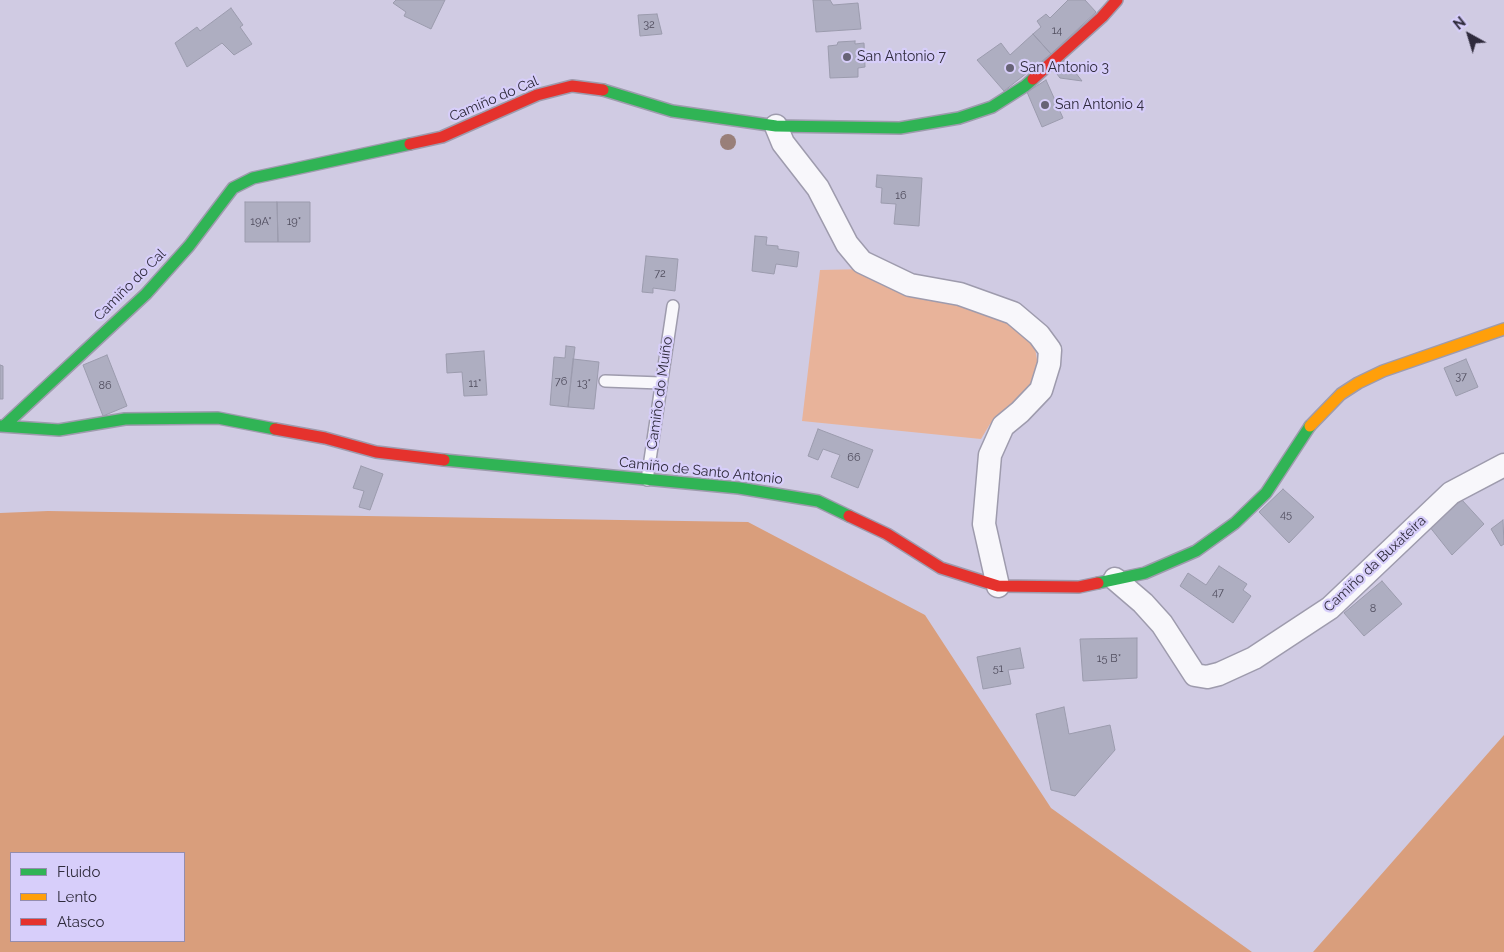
<!DOCTYPE html>
<meta charset="utf-8">
<style>
body{margin:0}
#map{position:relative;width:1504px;height:952px;overflow:hidden;background:#d0cbe3;font-family:Raleway,sans-serif}
canvas{display:block}
.legend{position:absolute;left:10px;top:852px;width:175px;height:90px;box-sizing:border-box;background:#d7cefa;border:1px solid #948dae;margin:0;padding:6px 9px;list-style:none;font-size:15px;color:#2f2b3c}
.legend li{display:flex;align-items:center;gap:10px;height:25px}
.legend b{width:25px;border:1px solid #948dae}
.north{position:absolute;left:1444px;top:10px;width:50px;height:50px;-webkit-text-stroke:4px #d7cefa;paint-order:stroke;rotate:321deg;font-size:14px;font-weight:700;line-height:20px;text-align:center;color:#2f2b3c}
.north::after{content:'';display:block;margin:auto;width:18px;height:22px;background:#2f2b3c;clip-path:polygon(50% 0,100% 100%,50% 72%,0 100%)}
</style>
<div id="map">
<canvas width="1504" height="952"></canvas>
<ul class="legend">
<li><b style="height:6px;background:#30b455"></b>Fluido</li>
<li><b style="height:6px;background:#ff9f0a"></b>Lento</li>
<li><b style="height:6px;background:#e5322d"></b>Atasco</li>
</ul>
<div class="north">N</div>
</div>
<script>
const c = document.querySelector('canvas').getContext('2d');
c.lineJoin = 'round';
function fillPath(path, color) { c.fillStyle = color; c.fill(path, 'evenodd'); }
const shape = rows => new Path2D(rows.map(r => 'M' + r).join(''));
function strokePath(path, color, width, dash) { c.strokeStyle = color; c.lineWidth = width; c.lineCap = dash ? 'butt' : 'round'; c.setLineDash(dash || []); c.stroke(path); }
function label(font, color, halo, rows, align = 'center') {
  c.font = font + ' Raleway,sans-serif'; c.lineWidth = 4.5; c.setLineDash([]); c.textBaseline = 'middle'; c.strokeStyle = halo; c.fillStyle = color; for (const [text, x, y, turn = 0] of rows) {
    c.save(); c.translate(x, y); c.rotate((+turn || 0) * Math.PI / 180); c.textAlign = isNaN(turn) ? turn : align; if (halo) c.strokeText(text, 0, 0); c.fillText(text, 0, 0); c.restore();
  }
}
const green = shape([
 [868,269,1005,319,1035,348,1039,371,1036,386,990,424,981,439,802,421,820,270]
]);
const forest = shape([
 [48,511,748,522,925,615,1051,808,1252,952,0,952,0,513],
 [11,853,184,853,184,941,11,941],
 [1504,735,1504,952,1313,952]
]);
const building = shape([
 [396,0,445,0,431,29,404,16,406,12,393,3,396,0],
 [813,0,830,0,833,5,858,3,861,29,816,32,813,0],
 [1068,0,1085,0,1096,12,1051,54,1033,34,1041,27,1037,21,1046,14,1050,18,1068,0],
 [231,8,243,25,240,27,252,44,234,55,222,43,187,67,175,43,197,27,200,31,231,8],
 [657,14,662,34,640,36,638,15,657,14],
 [1033,34,1051,54,1004,91,977,60,1001,43,1010,55,1033,34],
 [855,41,855,44,864,43,865,67,858,68,858,77,830,78,828,46,837,45,838,42,855,41],
 [1065,59,1082,81,1060,78,1054,70,1065,59],
 [1046,80,1063,118,1042,127,1027,92,1046,80],
 [877,175,922,178,919,226,894,224,896,204,881,203,882,188,876,187,877,175],
 [245,202,277,202,278,242,245,242,245,202],
 [277,202,310,202,310,242,278,242,277,202],
 [755,236,767,237,766,245,778,246,778,249,799,252,797,267,776,264,774,274,752,271,755,236],
 [646,256,678,259,675,291,653,288,653,293,642,292,646,256],
 [566,346,575,347,568,407,550,405,554,357,565,358,566,346],
 [484,351,487,395,464,396,462,372,447,373,446,354,484,351],
 [107,355,127,406,103,416,83,365,107,355],
 [573,359,599,362,594,409,568,407,573,359],
 [1466,359,1478,387,1456,396,1444,368,1466,359],
 [0,365,3,366,3,399,0,399,0,365],
 [818,429,873,450,858,488,831,477,840,455,823,449,818,460,808,456,818,429],
 [361,466,383,474,370,510,359,507,364,491,353,488,361,466],
 [1283,489,1314,517,1289,543,1259,512,1283,489],
 [1462,500,1484,524,1452,555,1429,526,1462,500],
 [1503,520,1504,544,1501,546,1491,529,1503,520],
 [1219,566,1247,584,1243,590,1251,596,1233,623,1180,586,1188,573,1206,585,1219,566],
 [1382,581,1402,604,1364,636,1344,613,1382,581],
 [1137,638,1137,678,1083,681,1080,639,1137,638],
 [1020,648,1024,668,1008,670,1011,684,983,689,977,657,1020,648],
 [1064,707,1069,734,1110,725,1115,750,1075,796,1051,790,1036,714,1064,707]
]);
const lane = shape([
 [605,381,661,383],
 [647,480,673,306]
]);
const street = shape([
 [776,126,783,143,818,188,847,244,862,262,910,285,960,294,1013,313,1039,335,1050,350,1049,364,1041,390,1020,412,1003,426,990,455,984,524,998,586],
 [1115,579,1143,603,1162,624,1195,675,1207,677,1219,674,1254,658,1330,608,1451,493,1504,465]
]);
const fast = shape([
 [603,90,672,111,776,126,900,128,959,118,992,107,1025,86,1033,79],
 [0,426,59,430,125,419,218,418,275,429],
 [4,426,146,294,189,246,233,188,253,178,410,144],
 [444,460,739,488,818,501,849,516],
 [1098,583,1145,573,1196,551,1235,523,1266,493,1310,426]
]);
const slow = shape([
 [1310,426,1341,394,1358,383,1383,371,1504,329]
]);
const jam = shape([
 [1033,79,1102,17,1117,0],
 [410,144,442,137,537,95,572,86,603,90],
 [275,429,325,438,376,452,444,460],
 [849,516,887,534,941,568,998,586,1079,587,1098,583]
]);
const trees = [
 [728,142]
];
const markers = [
 [847,57,5,"#676376"],
 [1010,68,5,"#676376"],
 [1045,105,5,"#676376"]
];
const numberNames = [
 ["32",649,25],
 ["14",1057,31],
 ["16",901,196],
 ["19A*",261,222],
 ["19*",294,222],
 ["72",660,274],
 ["37",1461,377],
 ["76",561,382],
 ["11*",475,384],
 ["13*",584,384],
 ["86",105,386],
 ["66",854,458],
 ["45",1286,515],
 ["47",1218,593],
 ["8",1373,609],
 ["15 B*",1109,659],
 ["51",998,669]
];
const poiNames = [
 ["San Antonio 7",857,57],
 ["San Antonio 3",1020,68],
 ["San Antonio 4",1055,105]
];
const streetNames = [
 ["Camiño do Cal",494,99,-23],
 ["Camiño do Cal",130,285,-45],
 ["Camiño do Muíño",660,393,-82],
 ["Camiño de Santo Antonio",701,471,6],
 ["Camiño da Buxateira",1375,564,-43]
];
fillPath(green, '#e8b39a');
fillPath(forest, '#d99e7c');
fillPath(building, '#aeaec1');
strokePath(building, '#9b9bad', 1);
strokePath(lane, '#9e9bad', 14);
strokePath(street, '#9e9bad', 25);
strokePath(fast, '#9e9bad', 14);
strokePath(slow, '#9e9bad', 14);
strokePath(jam, '#9e9bad', 14);
strokePath(lane, '#f8f7fb', 11);
strokePath(street, '#f8f7fb', 22);
strokePath(fast, '#30b455', 11);
strokePath(slow, '#ff9f0a', 11);
strokePath(jam, '#e5322d', 11);
c.fillStyle = '#997f79';
for (const [x, y] of trees) { c.beginPath(); c.arc(x, y, 8, 0, 2 * Math.PI); c.fill(); }
for (const [x, y, r, color] of markers) { const dot = new Path2D(); dot.arc(x, y, r, 0, 2 * Math.PI); c.fillStyle = color; c.fill(dot); strokePath(dot, '#d7cefa', 2); }
label('11px', '#4f4c5d', null, numberNames);
label('14px', '#2f2b3c', '#d7cefa', poiNames, 'left');
label('14px', '#2f2b3c', '#d7cefa', streetNames);
</script>
